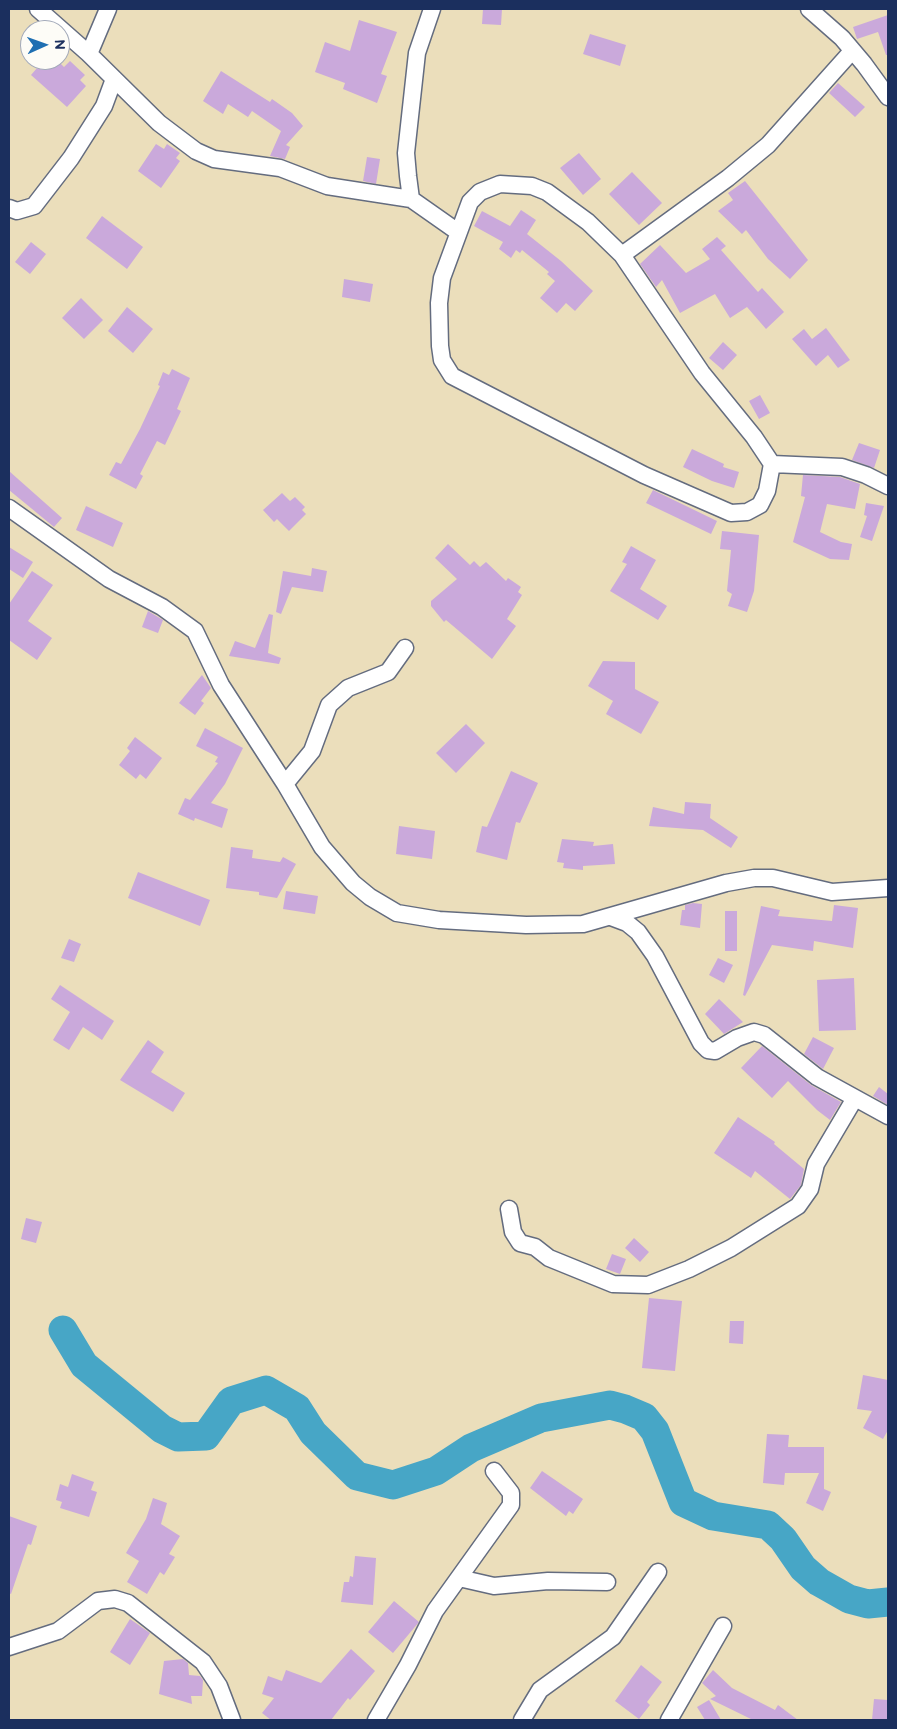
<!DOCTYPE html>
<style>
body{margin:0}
#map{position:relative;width:897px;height:1729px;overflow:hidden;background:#ebdebb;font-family:"Balsamiq Sans",sans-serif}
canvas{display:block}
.frame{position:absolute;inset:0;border:10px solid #1b2f5e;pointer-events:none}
.north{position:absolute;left:20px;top:20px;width:50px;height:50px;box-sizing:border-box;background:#fdfcf7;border:1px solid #a3aaba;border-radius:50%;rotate:88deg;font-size:14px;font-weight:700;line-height:20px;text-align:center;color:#1b2f5e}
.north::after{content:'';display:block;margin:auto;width:18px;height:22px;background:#1f6fb2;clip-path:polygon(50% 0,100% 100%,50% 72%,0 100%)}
</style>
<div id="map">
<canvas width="897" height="1729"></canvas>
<div class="frame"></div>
<div class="north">N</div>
</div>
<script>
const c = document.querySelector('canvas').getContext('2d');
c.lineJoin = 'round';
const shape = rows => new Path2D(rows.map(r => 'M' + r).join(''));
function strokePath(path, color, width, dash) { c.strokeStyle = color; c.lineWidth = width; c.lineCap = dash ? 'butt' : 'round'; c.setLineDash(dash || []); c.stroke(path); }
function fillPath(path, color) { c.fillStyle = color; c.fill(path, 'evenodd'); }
const river = shape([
 [63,1330,84,1365,162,1429,178,1437,206,1436,231,1401,266,1390,297,1408,313,1433,357,1476,393,1485,436,1471,471,1448,541,1418,610,1405,625,1409,644,1417,655,1431,683,1502,713,1516,768,1525,783,1539,803,1568,819,1582,849,1599,868,1604,888,1602]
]);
const building = shape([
 [483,9,502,9,501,25,482,24],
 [888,15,888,55,886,55,878,32,857,39,853,27],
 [359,20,397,32,381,74,387,76,377,103,343,89,345,83,315,72,325,42,350,51],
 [590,34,626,45,620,66,583,54],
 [44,60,57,60,64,67,70,61,85,75,80,80,86,86,67,107,31,75],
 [221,71,270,102,272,99,292,113,303,126,286,145,290,147,285,159,270,156,281,131,252,111,248,117,228,104,223,114,203,101],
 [838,83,865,107,855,117,829,93],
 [156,144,164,149,167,144,180,153,176,158,180,161,161,188,138,171],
 [579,153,601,179,583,195,560,168],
 [367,157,380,159,376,184,363,181],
 [632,172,662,203,639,225,609,194],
 [745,181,808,260,790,279,768,259,746,230,742,234,718,211,733,200,728,193],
 [521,210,536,220,527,234,561,261,593,291,575,311,566,303,557,313,540,298,555,281,547,274,549,272,522,250,520,253,516,250,511,258,499,249,503,242,474,226,482,211,510,226],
 [102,216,143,247,127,269,86,238],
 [717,237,726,246,721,250,758,292,762,288,784,312,766,329,747,307,730,318,715,294,680,313,662,280,656,287,640,264,660,245,686,273,710,259,702,249],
 [31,242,46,254,30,274,15,262],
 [344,279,373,284,370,302,342,297],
 [81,298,103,320,84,339,62,318],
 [127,307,153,329,133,353,108,331],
 [826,328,850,360,838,368,828,355,816,366,792,339,804,329,812,339],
 [723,342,737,355,723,370,709,358],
 [172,369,190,378,177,409,181,411,165,445,157,441,140,474,143,476,136,489,109,475,116,462,121,464,140,429,160,386,158,385,163,372,169,375],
 [760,395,770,413,759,419,749,401],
 [859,443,880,450,874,468,852,460],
 [692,449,724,464,723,467,739,472,734,488,712,481,683,467],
 [9,471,62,518,54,527,9,490],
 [803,475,840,477,860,484,855,509,827,504,820,532,841,542,852,544,849,560,830,559,793,542,805,497,801,496],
 [653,490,717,521,711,534,646,503],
 [282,493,290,501,295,497,305,507,302,510,306,514,289,531,277,519,274,522,263,510],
 [866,503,884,506,872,541,860,537,867,516,864,515],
 [86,506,123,523,113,547,76,530],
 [722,531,759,535,754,591,747,612,728,606,732,594,727,591,731,550,720,549],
 [448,544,470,565,474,561,480,567,486,562,506,581,508,578,521,587,518,592,522,595,507,619,516,626,492,659,446,620,444,622,431,606,431,601,457,579,435,558],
 [631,546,656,560,640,589,667,606,658,620,610,591,627,564,622,562],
 [9,547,33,562,23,578,9,569],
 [312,568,327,571,323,592,292,587,281,614,276,612,283,571,311,576],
 [32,571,53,585,28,621,52,638,37,660,9,640,9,604],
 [148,611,163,620,158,633,142,627],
 [269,614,273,615,268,653,281,658,279,664,229,656,235,641,255,648],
 [603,661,635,662,635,689,659,702,641,734,606,714,613,701,588,686],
 [202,675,211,688,201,701,204,703,195,715,179,703],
 [466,724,485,743,456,773,436,753],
 [205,728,243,748,225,784,211,803,228,809,222,828,195,818,194,821,178,814,185,798,190,800,218,763,215,762,218,757,196,746],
 [135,737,162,758,146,779,140,774,136,779,119,765,130,751,127,748],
 [511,771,538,783,520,823,516,822,507,860,476,852,482,826,487,827],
 [685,802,711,804,710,818,738,837,731,848,703,830,649,826,653,807,684,814],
 [399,826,435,831,432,859,396,854],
 [562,839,594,842,593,846,613,844,615,864,583,866,583,870,563,868,564,863,557,862],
 [231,847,253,850,252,858,280,862,283,857,296,864,277,898,259,895,259,892,226,888],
 [138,872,210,900,200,926,128,898],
 [286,891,318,896,315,914,283,909],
 [693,903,702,904,700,928,680,925,682,910,685,910,685,905],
 [834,905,858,908,853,948,814,941,813,951,772,945,745,996,743,995,761,906,780,910,778,916,832,921],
 [725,911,737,911,737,951,725,951],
 [69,939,81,944,74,962,61,958],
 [718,958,733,965,724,983,709,975],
 [854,978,856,1030,819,1031,817,980],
 [60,985,114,1021,102,1040,83,1027,69,1050,53,1040,70,1012,51,999],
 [719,999,743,1022,724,1034,705,1014],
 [813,1037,834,1048,823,1069,804,1054],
 [148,1040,164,1052,151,1072,185,1093,173,1112,120,1080],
 [762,1046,811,1085,841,1102,830,1120,817,1110,788,1081,772,1098,741,1068],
 [879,1087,888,1094,888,1105,873,1096],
 [738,1117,775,1142,774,1144,804,1169,801,1185,790,1199,755,1171,751,1178,714,1153],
 [26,1218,42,1222,36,1243,21,1239],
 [634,1238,649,1252,640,1262,625,1248],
 [612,1254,626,1259,620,1274,606,1269],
 [649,1298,682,1301,675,1371,642,1368],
 [730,1321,744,1321,743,1344,729,1343],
 [863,1375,888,1380,888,1430,883,1439,863,1428,872,1411,857,1409],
 [767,1434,789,1435,788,1447,824,1447,824,1489,831,1492,823,1511,806,1503,819,1473,785,1473,784,1485,763,1483],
 [542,1471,583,1499,573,1514,569,1511,566,1516,530,1488],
 [72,1474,94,1482,91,1490,97,1492,89,1517,60,1508,62,1502,56,1500,60,1484,68,1487],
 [153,1498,167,1503,161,1524,180,1536,169,1554,175,1557,164,1575,160,1572,147,1594,127,1582,139,1561,126,1553,146,1519],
 [9,1516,37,1526,31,1545,28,1544,11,1594,9,1593],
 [355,1556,376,1558,373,1605,341,1602,344,1582,349,1582,350,1576,353,1577],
 [394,1601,419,1622,393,1653,368,1632],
 [130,1619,150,1633,130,1665,110,1652],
 [351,1649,375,1671,350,1700,348,1698,331,1720,271,1720,262,1713,274,1698,262,1694,268,1676,282,1681,286,1670,321,1683],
 [183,1659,188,1663,189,1675,200,1676,203,1680,202,1696,191,1696,192,1704,159,1694,164,1661],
 [641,1665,662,1682,647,1702,650,1705,639,1719,615,1701],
 [713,1670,732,1688,775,1710,778,1705,798,1720,753,1720,710,1699,716,1696,702,1683],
 [874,1699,888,1700,888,1720,872,1720],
 [709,1700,721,1720,705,1720,697,1707]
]);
const street = shape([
 [38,9,89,54,159,123,196,151,214,159,280,168,327,186,411,199],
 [432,9,417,53,406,153,408,176,411,199,458,232],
 [809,9,842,38,864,64,888,97],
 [89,54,108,9],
 [9,208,17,211,34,206,71,158,104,106,114,79],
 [622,255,702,373,754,437,772,464,842,467,866,475,888,486],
 [772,464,767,491,760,505,747,512,731,513,644,475,452,376,442,360,440,346,439,303,442,278,470,202,480,192,500,184,532,186,547,192,588,222,622,255,728,178,768,145,852,51],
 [9,508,109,579,162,607,195,631,221,685,285,784,322,847,353,883,370,897,397,913,439,920,526,925,583,924,726,883,754,878,773,878,832,892,888,888],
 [285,784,312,751,329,705,348,688,388,672,405,648],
 [611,917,627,923,638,932,655,956,701,1043,708,1050,715,1051,737,1038,754,1032,764,1035,817,1077,888,1116],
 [509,1209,513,1232,520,1243,535,1247,549,1258,613,1284,648,1285,689,1269,731,1248,798,1206,810,1189,816,1164,855,1098],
 [459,1578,494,1586,548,1581,607,1582],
 [9,1647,58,1631,98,1601,115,1599,128,1603,203,1662,219,1686,232,1720],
 [376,1720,408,1665,435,1611,511,1505,511,1493,494,1471],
 [522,1720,540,1690,613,1637,658,1572],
 [669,1720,723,1626]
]);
strokePath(river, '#47a6c6', 29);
fillPath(building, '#caa9db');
strokePath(street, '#646c7f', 19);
strokePath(street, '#fff', 16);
</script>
